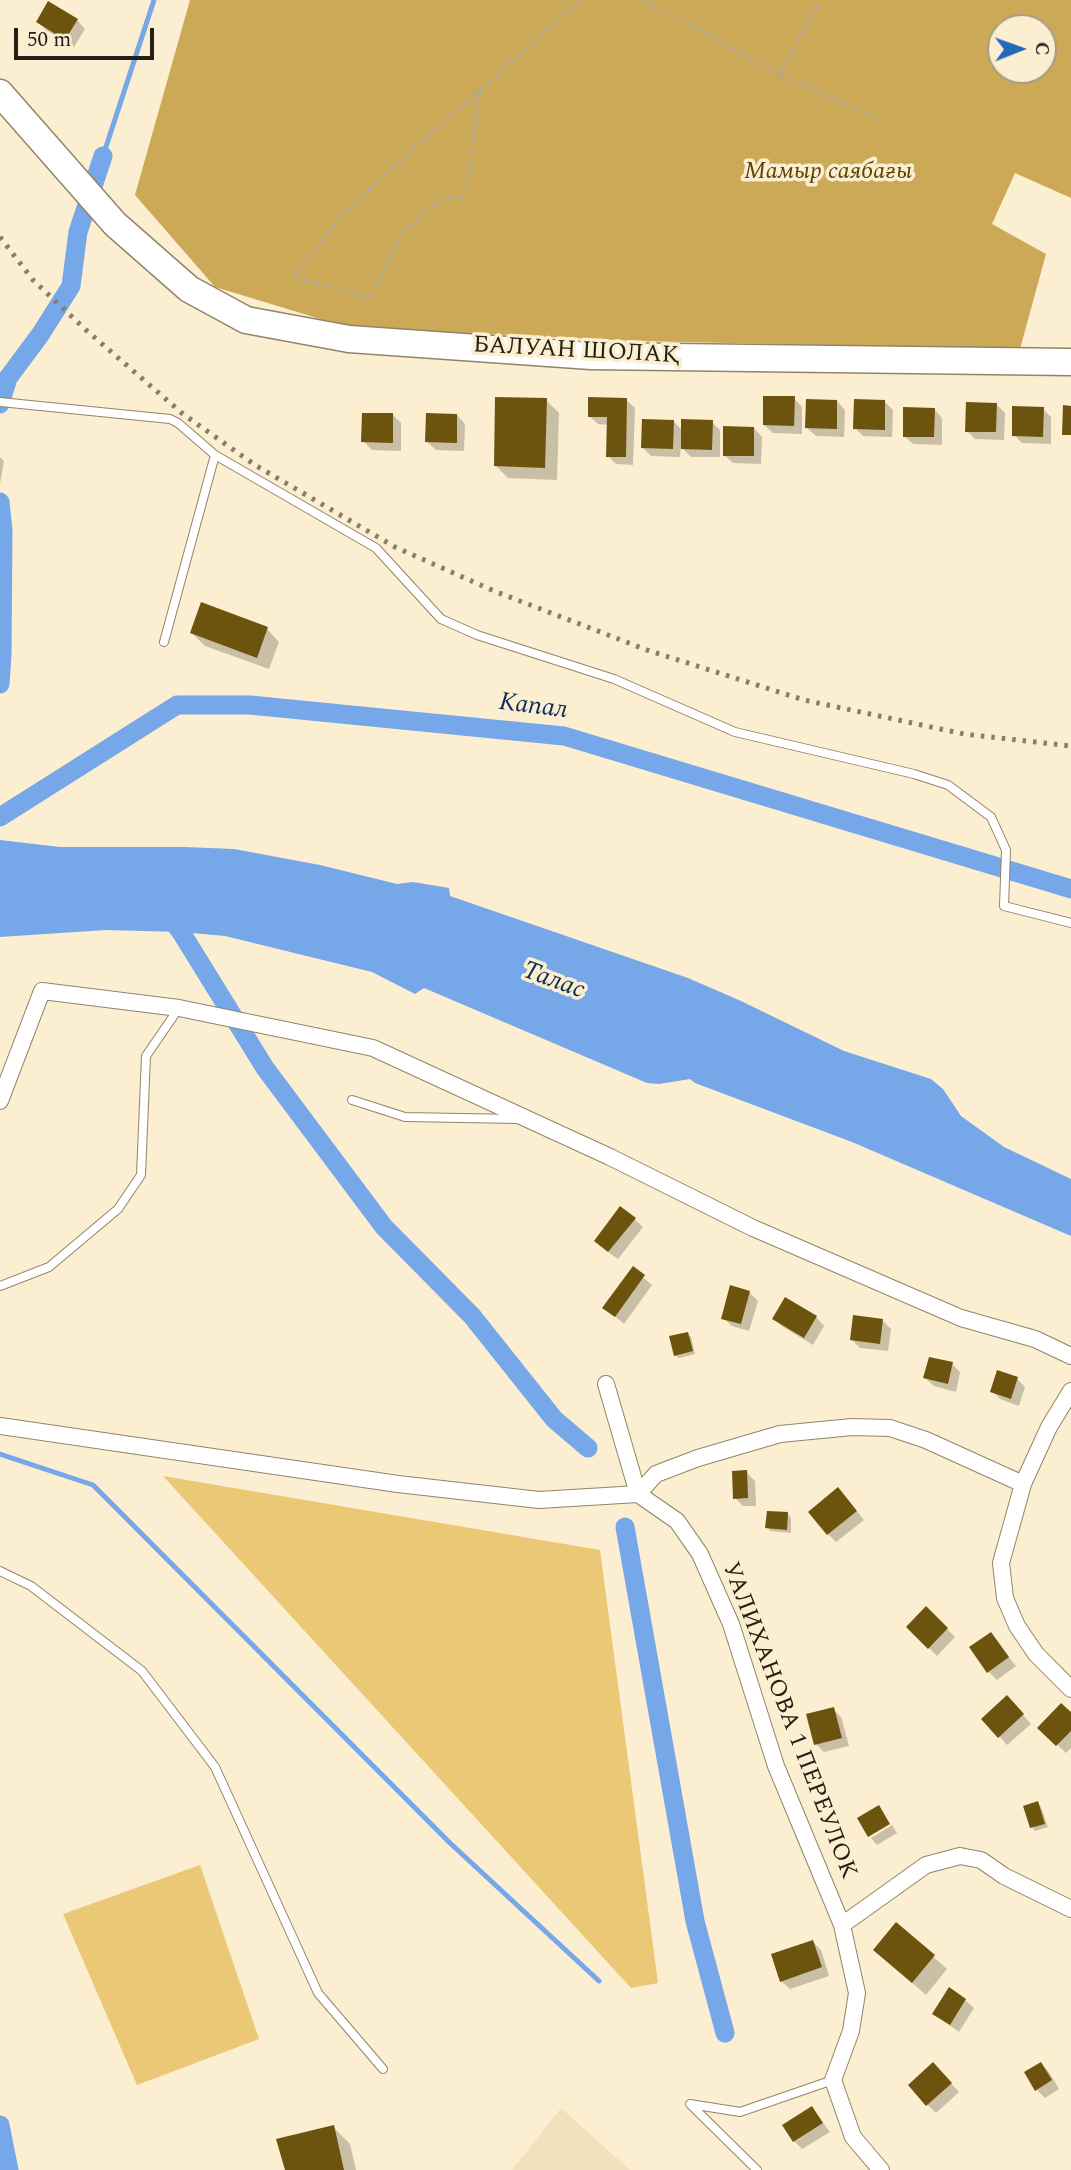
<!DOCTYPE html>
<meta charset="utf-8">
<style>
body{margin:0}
#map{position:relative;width:1071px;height:2170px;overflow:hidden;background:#fceed0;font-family:Spectral,serif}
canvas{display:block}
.north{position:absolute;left:987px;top:14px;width:70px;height:70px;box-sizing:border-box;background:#fceed0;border:2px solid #a69c85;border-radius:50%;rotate:89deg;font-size:19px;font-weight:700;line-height:28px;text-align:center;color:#252015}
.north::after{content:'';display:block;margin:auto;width:24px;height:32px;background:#2567b8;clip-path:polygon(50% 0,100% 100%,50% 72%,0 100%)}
.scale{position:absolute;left:14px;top:28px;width:140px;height:32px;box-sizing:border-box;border:4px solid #252015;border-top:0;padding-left:9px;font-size:21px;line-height:24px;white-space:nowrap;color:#252015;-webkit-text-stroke:5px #fceed0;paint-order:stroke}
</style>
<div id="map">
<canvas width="1071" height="2170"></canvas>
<div class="north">С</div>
<div class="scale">50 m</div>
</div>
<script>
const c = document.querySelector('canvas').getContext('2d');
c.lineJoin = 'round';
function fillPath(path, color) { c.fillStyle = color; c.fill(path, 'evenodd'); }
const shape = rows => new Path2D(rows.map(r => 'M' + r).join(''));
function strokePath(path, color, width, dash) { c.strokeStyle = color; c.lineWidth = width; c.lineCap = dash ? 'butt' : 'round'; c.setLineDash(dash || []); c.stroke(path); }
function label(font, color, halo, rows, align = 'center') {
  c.font = font + ' Spectral,serif'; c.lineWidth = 7; c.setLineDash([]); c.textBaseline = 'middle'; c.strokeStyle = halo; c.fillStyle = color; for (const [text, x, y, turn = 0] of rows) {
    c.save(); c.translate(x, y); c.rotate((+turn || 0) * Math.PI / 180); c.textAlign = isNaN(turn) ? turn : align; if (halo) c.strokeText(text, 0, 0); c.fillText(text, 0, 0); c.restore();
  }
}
const built = shape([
 [561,2108,630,2170,512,2170]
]);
const green = shape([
 [163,1476,600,1550,658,1983,631,1988],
 [200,1865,259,2039,137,2085,63,1914]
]);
const forest = shape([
 [190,0,1071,0,1071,198,1015,173,992,224,1046,254,1020,349,636,341,350,328,215,287,135,195],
 [1001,28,1043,28,1043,70,1001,70]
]);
const water = shape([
 [0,840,60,847,184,847,234,849,320,865,397,884,413,882,449,888,450,896,688,978,741,1001,844,1051,931,1079,943,1089,961,1116,1004,1147,1071,1179,1071,1236,852,1142,695,1083,690,1079,659,1084,647,1083,424,988,415,994,372,972,225,936,181,932,106,930,0,937]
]);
const shadow = shape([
 [77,20,85,29,74,47,46,30,38,22],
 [794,398,802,407,802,434,773,433,764,425],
 [546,400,559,413,557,480,508,478,495,465],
 [626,400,635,408,633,465,616,464,608,456,609,425,598,424,589,416],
 [837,401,845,410,844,437,816,436,807,428],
 [885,402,893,410,892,437,863,436,855,428],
 [996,404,1005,413,1004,440,975,439,967,431],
 [934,409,942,418,942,445,913,444,904,436],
 [1043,409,1051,417,1051,444,1022,443,1014,435],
 [393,415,401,423,401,451,372,450,363,441],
 [457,415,465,424,464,451,436,450,427,442],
 [673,421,683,431,712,422,720,430,720,457,691,457,681,447,680,457,651,456,643,448],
 [754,428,762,437,761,464,733,463,724,455],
 [0,457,4,461,0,484],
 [267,629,279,642,269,669,205,646,192,633],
 [634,1219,643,1227,618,1259,604,1249],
 [633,1269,652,1285,624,1324,605,1308],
 [749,1292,758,1301,749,1331,732,1326,723,1318],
 [816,1317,824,1326,813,1345,783,1327,774,1319],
 [883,1321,891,1329,888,1351,860,1348,852,1340],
 [687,1334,691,1337,695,1354,679,1358,675,1355],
 [952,1364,960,1372,956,1392,934,1386,925,1378],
 [1017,1379,1025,1387,1019,1406,1000,1399,992,1391],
 [746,1472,755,1481,756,1506,743,1506,735,1498],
 [846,1498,864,1520,836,1542,828,1534],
 [788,1514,791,1518,791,1533,771,1531,767,1528],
 [926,1608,955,1637,937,1656,908,1627],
 [990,1634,1016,1666,997,1680,989,1672],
 [1015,1706,1031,1724,1007,1745,999,1736],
 [833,1709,841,1717,849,1746,824,1752,816,1744],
 [1071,1715,1071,1748,1066,1753,1040,1728],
 [1038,1803,1041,1807,1048,1827,1035,1831,1032,1827],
 [892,1825,897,1833,877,1845,871,1838],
 [896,1924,947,1969,926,1995,875,1950],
 [813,1942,821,1950,829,1976,790,1989,781,1981],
 [965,2000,974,2008,959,2032,934,2014],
 [1041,2064,1049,2072,1059,2089,1045,2098,1037,2090],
 [941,2073,959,2092,936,2113,927,2104],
 [812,2108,830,2132,802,2149,794,2141],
 [333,2127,350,2144,356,2170,287,2170]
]);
const stream = shape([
 [103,156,154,0],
 [0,1454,93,1485,450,1843,599,1981]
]);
const canal = shape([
 [0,404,8,378,40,335,71,286,78,232,103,156],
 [0,502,3,531,2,654,0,684],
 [0,817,177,705,250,705,564,736,1071,889],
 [167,913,181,932,265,1068,384,1227,472,1316,554,1419,588,1448],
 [625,1527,695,1921,725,2033],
 [0,2125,9,2170]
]);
const building = shape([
 [48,1,78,19,65,40,36,22],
 [763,396,795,396,794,426,763,425],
 [495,397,547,398,545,468,494,466],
 [588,397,627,398,626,457,606,457,607,417,588,417],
 [806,399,837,400,837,429,805,428],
 [854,399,885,400,885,430,853,429],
 [966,402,997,403,996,432,965,432],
 [1063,405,1071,406,1071,435,1062,435],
 [1012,406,1044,407,1043,437,1012,436],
 [903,407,935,408,934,437,903,437],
 [362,413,393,413,393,443,361,442],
 [426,413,457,414,457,443,425,442],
 [642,419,674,420,673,449,641,448],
 [681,419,713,420,712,450,681,449],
 [723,426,754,427,754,456,723,456],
 [201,602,268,627,257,658,190,633],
 [620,1206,636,1218,608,1252,594,1241],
 [633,1266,645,1275,615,1317,602,1308],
 [730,1285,750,1291,741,1324,721,1319],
 [785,1297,817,1316,804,1338,772,1319],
 [853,1315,883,1319,880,1344,850,1340],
 [688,1332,693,1351,674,1356,669,1336],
 [929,1357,953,1362,948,1384,923,1378],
 [997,1370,1018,1377,1011,1399,990,1392],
 [747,1470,748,1498,733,1499,732,1471],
 [838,1487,857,1511,827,1535,808,1512],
 [767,1511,788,1512,787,1530,765,1528],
 [926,1606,948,1628,928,1649,906,1627],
 [991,1632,1009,1657,987,1673,969,1647],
 [1007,1695,1024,1714,998,1738,981,1719],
 [1061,1703,1071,1712,1071,1731,1056,1746,1037,1728],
 [834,1707,842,1738,814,1745,806,1714],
 [1038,1801,1045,1824,1030,1828,1023,1806],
 [879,1805,890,1824,868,1837,857,1818],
 [896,1922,935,1955,912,1983,873,1950],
 [813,1940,822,1967,780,1982,771,1954],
 [949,1987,966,1999,950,2025,932,2014],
 [933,2062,952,2083,926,2106,908,2085],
 [1041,2062,1052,2080,1035,2091,1024,2072],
 [812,2106,823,2123,793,2142,782,2125],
 [334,2125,344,2170,285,2170,276,2139]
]);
const path = shape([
 [643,0,780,74,820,0],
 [780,74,878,119],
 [480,90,466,196,437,201,403,231,371,298,294,277,343,213,580,0]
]);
const lane = shape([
 [0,402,170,419,178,423,215,455],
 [164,642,215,455,376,548,441,619,477,635,614,679,735,732,914,774,948,785,991,817,1006,850,1004,906,1071,923],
 [352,1100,405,1117,518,1119],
 [0,1286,49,1267,118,1209,141,1175,146,1056,179,1008],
 [0,1571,31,1586,142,1671,215,1767,318,1993,383,2069],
 [757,2170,690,2104,740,2112,833,2080]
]);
const street = shape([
 [0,1101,42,991,179,1008,373,1048,610,1157,753,1228,961,1318,1035,1339,1071,1356],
 [606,1384,638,1494,677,1521,700,1554,731,1624,776,1766,842,1925,857,1993,851,2031,833,2080,853,2137,881,2170],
 [1071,1391,1049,1427,1023,1484,1001,1563,1005,1598,1017,1626,1036,1654,1071,1689],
 [0,1426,398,1484,539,1500,638,1494,656,1474,698,1458,780,1434,852,1427,890,1428,926,1440,1023,1484],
 [842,1925,926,1865,960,1856,981,1860,1004,1876,1071,1909]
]);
const primary = shape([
 [0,93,115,224,189,289,246,320,349,339,591,356,1071,362]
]);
const rail = shape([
 [0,237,33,280,86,330,183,414,255,465,395,547,494,591,647,650,804,700,964,734,1071,746]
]);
const parkNames = [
 ["Мамыр саябағы",828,173]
];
const streetNames = [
 ["БАЛУАН ШОЛАҚ",576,352,3],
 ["УАЛИХАНОВА 1 ПЕРЕУЛОК",788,1721,69]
];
const waterNames = [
 ["Капал",533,708,7],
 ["Талас",553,982,20]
];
fillPath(built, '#f2e2bc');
fillPath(green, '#eac875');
fillPath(forest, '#cba956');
fillPath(water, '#76a7e8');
fillPath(shadow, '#0003');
strokePath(stream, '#76a7e8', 5);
strokePath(canal, '#76a7e8', 19);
fillPath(building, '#6c540e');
strokePath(lane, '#918569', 10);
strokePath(street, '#918569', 18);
strokePath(primary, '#918569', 29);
strokePath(path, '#b2a790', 3.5, [5, 5]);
strokePath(lane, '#fff', 8);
strokePath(street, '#fff', 16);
strokePath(primary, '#fff', 26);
strokePath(rail, '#877e6a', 5, [3.5, 7]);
label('italic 24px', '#5b4400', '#fceed0', parkNames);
label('24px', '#252015', '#fceed0', streetNames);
label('italic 26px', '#0d2f58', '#fceed0', waterNames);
</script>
